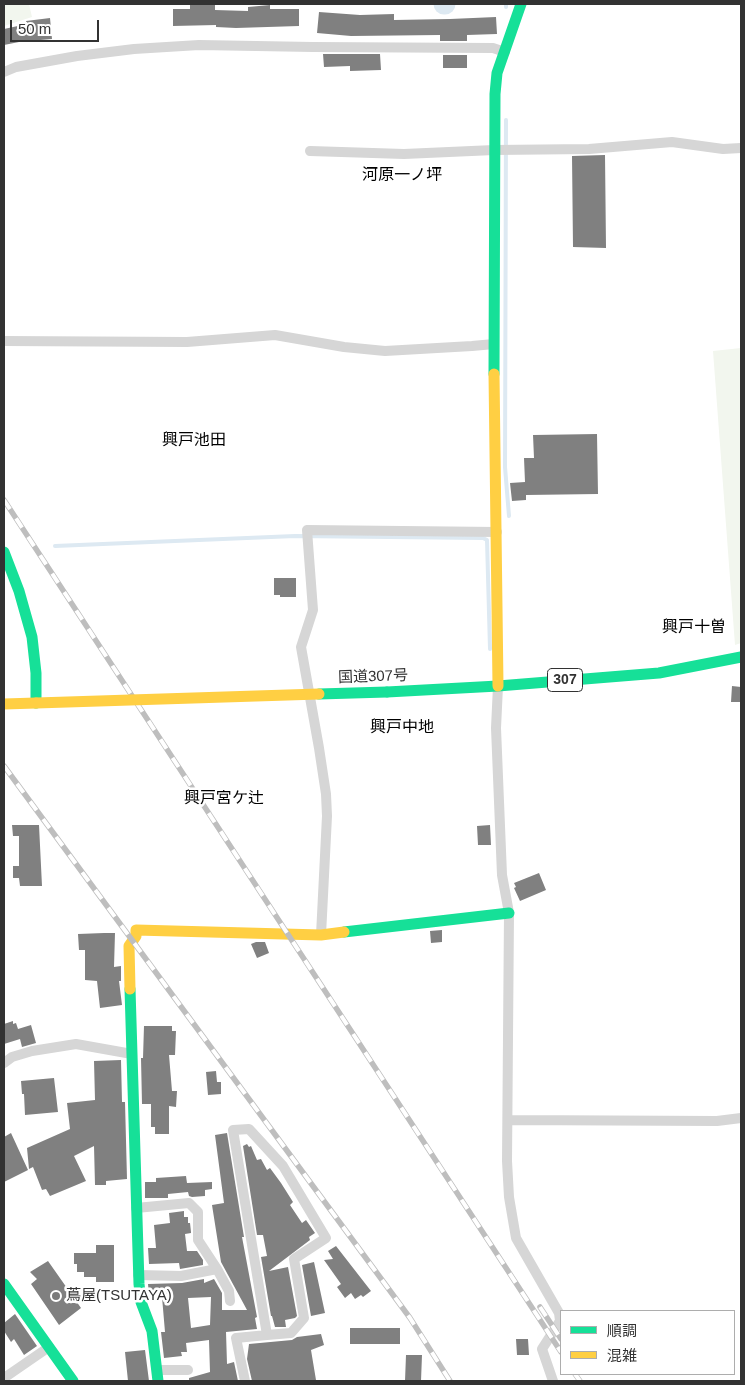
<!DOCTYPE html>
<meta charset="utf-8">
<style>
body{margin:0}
#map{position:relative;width:745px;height:1385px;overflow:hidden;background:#fff;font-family:Helvetica,"Noto Sans JP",sans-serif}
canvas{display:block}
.frame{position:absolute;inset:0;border:5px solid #323232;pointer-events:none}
.legend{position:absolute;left:560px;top:1310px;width:175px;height:65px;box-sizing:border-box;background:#fff;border:1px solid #adadad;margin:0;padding:6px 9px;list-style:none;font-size:15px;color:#323232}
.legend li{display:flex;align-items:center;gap:10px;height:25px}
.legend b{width:25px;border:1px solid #adadad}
.scale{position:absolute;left:10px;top:20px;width:89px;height:22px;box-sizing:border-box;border:2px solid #323232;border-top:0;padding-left:6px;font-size:15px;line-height:18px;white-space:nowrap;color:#323232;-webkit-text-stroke:4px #fff;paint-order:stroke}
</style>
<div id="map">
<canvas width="745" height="1385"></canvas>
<div class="frame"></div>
<ul class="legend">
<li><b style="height:6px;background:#16e098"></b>順調</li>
<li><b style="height:6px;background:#ffcf43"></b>混雑</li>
</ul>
<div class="scale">50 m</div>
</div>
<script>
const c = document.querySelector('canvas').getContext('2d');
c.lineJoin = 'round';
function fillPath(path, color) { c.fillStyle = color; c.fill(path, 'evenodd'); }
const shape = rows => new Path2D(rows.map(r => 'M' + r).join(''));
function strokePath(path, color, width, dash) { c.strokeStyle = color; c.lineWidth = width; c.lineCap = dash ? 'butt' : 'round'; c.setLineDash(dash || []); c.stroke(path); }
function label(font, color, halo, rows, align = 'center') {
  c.font = font + ' Helvetica,"Noto Sans JP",sans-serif'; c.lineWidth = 5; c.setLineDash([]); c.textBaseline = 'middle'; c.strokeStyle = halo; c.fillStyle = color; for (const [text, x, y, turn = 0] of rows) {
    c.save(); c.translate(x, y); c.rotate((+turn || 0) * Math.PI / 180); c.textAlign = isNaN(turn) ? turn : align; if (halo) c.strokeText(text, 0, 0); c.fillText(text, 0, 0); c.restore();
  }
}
const green = shape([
 [4,4,29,4,32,17,4,26],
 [741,348,741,643,735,645,713,351]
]);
const stream = shape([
 [506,4,506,7],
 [506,120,505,467,509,516],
 [55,546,295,536,483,538,487,540,490,649]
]);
const river = shape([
 [444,4,445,4]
]);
const building = shape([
 [190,4,215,4,215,10,248,11,248,7,270,5,270,9,299,9,299,26,236,28,216,27,216,25,173,26,173,9,190,9],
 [319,12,360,15,394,14,394,20,450,19,496,17,497,34,467,35,467,41,440,41,440,35,351,36,317,33],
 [50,18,52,39,29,41,29,40,4,45,4,29,27,24,26,21],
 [323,54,380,54,381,70,350,71,350,66,324,67],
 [443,55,467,55,467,68,443,68],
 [605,155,606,248,573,247,572,156],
 [597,434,598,494,526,495,526,500,512,501,510,483,525,482,524,458,534,458,533,435],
 [274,578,296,578,296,597,280,597,280,595,274,595],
 [732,686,741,687,741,702,731,702],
 [12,825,39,825,42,886,20,886,19,878,13,878,13,866,19,866,19,836,13,836],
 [490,825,491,845,478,845,477,826],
 [539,873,546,890,520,901,514,888,516,887,514,883],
 [442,930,442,942,431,943,430,931],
 [104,933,115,933,114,967,121,966,121,981,119,981,122,1005,100,1008,97,981,85,980,85,950,79,950,78,934],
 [256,942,265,942,269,953,257,958,251,944],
 [13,1021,13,1024,16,1023,18,1029,31,1025,36,1043,22,1047,20,1039,4,1044,4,1024],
 [144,1026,172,1026,172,1031,176,1031,175,1055,169,1055,172,1091,177,1091,176,1107,169,1106,169,1134,155,1134,155,1127,151,1127,151,1104,142,1104,141,1058,143,1058],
 [121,1060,122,1102,125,1102,127,1179,106,1181,106,1185,95,1185,94,1146,74,1156,86,1181,50,1196,46,1189,42,1190,33,1167,29,1169,27,1148,70,1129,67,1103,95,1100,94,1061],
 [216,1071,217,1082,221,1082,221,1094,208,1095,206,1072],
 [54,1078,58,1112,25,1115,24,1094,22,1094,21,1081],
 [11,1133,28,1170,4,1182,4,1137],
 [227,1133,244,1237,242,1237,257,1317,255,1318,257,1329,226,1332,227,1364,234,1362,238,1381,189,1381,189,1378,210,1372,209,1340,186,1343,187,1352,181,1352,182,1356,164,1358,161,1332,165,1332,162,1297,159,1298,158,1293,149,1294,148,1284,182,1283,204,1279,204,1283,214,1279,222,1293,222,1310,247,1310,221,1262,212,1205,224,1203,215,1135],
 [211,1297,210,1325,191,1328,188,1298],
 [247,1144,249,1147,251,1146,257,1160,261,1159,267,1170,270,1168,281,1183,293,1202,290,1205,302,1223,306,1220,315,1233,309,1237,310,1240,269,1271,288,1267,297,1316,295,1318,285,1320,286,1327,275,1327,272,1316,271,1316,261,1257,267,1256,263,1235,257,1235,243,1146],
 [186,1176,187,1183,212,1182,212,1189,205,1190,205,1196,192,1197,189,1196,188,1192,168,1194,168,1198,145,1198,145,1182,156,1182,156,1178],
 [184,1211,184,1217,188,1217,188,1223,190,1223,191,1232,191,1233,185,1234,187,1251,197,1251,203,1260,203,1265,180,1269,179,1263,149,1264,148,1248,156,1248,154,1225,170,1223,169,1213],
 [96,1245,114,1245,114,1282,96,1282,96,1277,84,1277,84,1272,77,1272,77,1264,74,1264,74,1253,96,1253],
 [336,1246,371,1291,363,1297,361,1295,355,1299,351,1293,345,1298,337,1287,341,1284,324,1260,333,1259,328,1251],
 [48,1261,81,1308,59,1325,31,1284,37,1279,30,1272],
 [314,1262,325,1313,311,1316,302,1265],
 [15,1314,37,1346,24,1355,14,1339,11,1342,4,1331,4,1323],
 [350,1328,400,1328,400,1344,350,1344],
 [321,1334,324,1345,311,1350,316,1380,252,1381,247,1359,249,1344,292,1340,297,1337],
 [516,1339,528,1339,529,1355,517,1355],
 [145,1350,149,1381,128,1381,125,1352],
 [406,1355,422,1355,421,1381,405,1381]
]);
const street = shape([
 [4,72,16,67,77,56,134,49,199,45,313,47,493,48,505,52],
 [310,151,404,154,494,150,589,149,672,142,723,149,741,148],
 [4,341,187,342,275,335,344,347,385,351,472,346,494,344],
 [498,686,496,728,502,875,509,913,507,1161,509,1197,516,1238,559,1313,560,1321,542,1349,553,1381],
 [321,935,327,816,326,794,319,748,301,647,313,610,307,530,497,532],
 [4,1063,12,1057,32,1051,76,1044,132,1054],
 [508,1120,717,1121,741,1118],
 [136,1208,189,1203,198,1212,198,1240,217,1269],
 [138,1275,181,1276,217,1269,229,1291,230,1301],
 [157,1370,188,1370],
 [4,1378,49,1347],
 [245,1381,236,1338,267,1335,291,1333,304,1318,294,1259,326,1238,283,1166,249,1129,233,1130,267,1335]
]);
const fast = shape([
 [494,374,495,94,497,73,521,4],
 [4,552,19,591,32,637,36,673,36,703],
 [387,692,498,686,659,673,741,657],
 [344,932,509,913],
 [130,989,139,1284,141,1302,152,1331,158,1381],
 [4,1284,73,1381]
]);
const slow = shape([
 [494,374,498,686],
 [4,704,36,703],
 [130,989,129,946,136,936,136,930,321,935,344,932]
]);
const rail = shape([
 [4,500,561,1352],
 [4,766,410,1318,450,1381],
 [540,1307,561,1339],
 [575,1374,580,1381]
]);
const fastBridge = shape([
 [319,694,387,692]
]);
const slowBridge = shape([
 [36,703,319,694]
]);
const markers = [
 [56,1296,5,"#7a7a7a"]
];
const shields = [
 [565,680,35]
];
const shieldNames = [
 ["307",565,680]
];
const streetNames = [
 ["国道307号",373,677,-2]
];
const poiNames = [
 ["蔦屋(TSUTAYA)",66,1296]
];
const neighbourhoodNames = [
 ["河原一ノ坪",402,176],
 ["興戸池田",194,441],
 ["興戸十曽",694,628],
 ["興戸中地",402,728],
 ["興戸宮ケ辻",224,799]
];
fillPath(green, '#f2f6ee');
strokePath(stream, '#dde9f2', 4);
strokePath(river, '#dde9f2', 21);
fillPath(building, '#808080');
strokePath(street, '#d6d6d6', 10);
strokePath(fast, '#16e098', 11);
strokePath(slow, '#ffcf43', 11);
strokePath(rail, '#bebebe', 5.5);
strokePath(rail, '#fff', 4, [11]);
strokePath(fastBridge, '#16e098', 11);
strokePath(slowBridge, '#ffcf43', 11);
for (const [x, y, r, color] of markers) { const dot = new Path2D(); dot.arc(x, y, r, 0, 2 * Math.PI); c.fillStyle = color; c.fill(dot); strokePath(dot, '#fff', 2); }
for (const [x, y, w] of shields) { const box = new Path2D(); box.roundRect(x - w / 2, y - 11.5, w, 23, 4); c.fillStyle = '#fff'; c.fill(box); strokePath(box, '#323232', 1); }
label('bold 14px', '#323232', null, shieldNames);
label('15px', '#323232', '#fff', streetNames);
label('15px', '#323232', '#fff', poiNames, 'left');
label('16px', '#000', '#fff', neighbourhoodNames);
</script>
